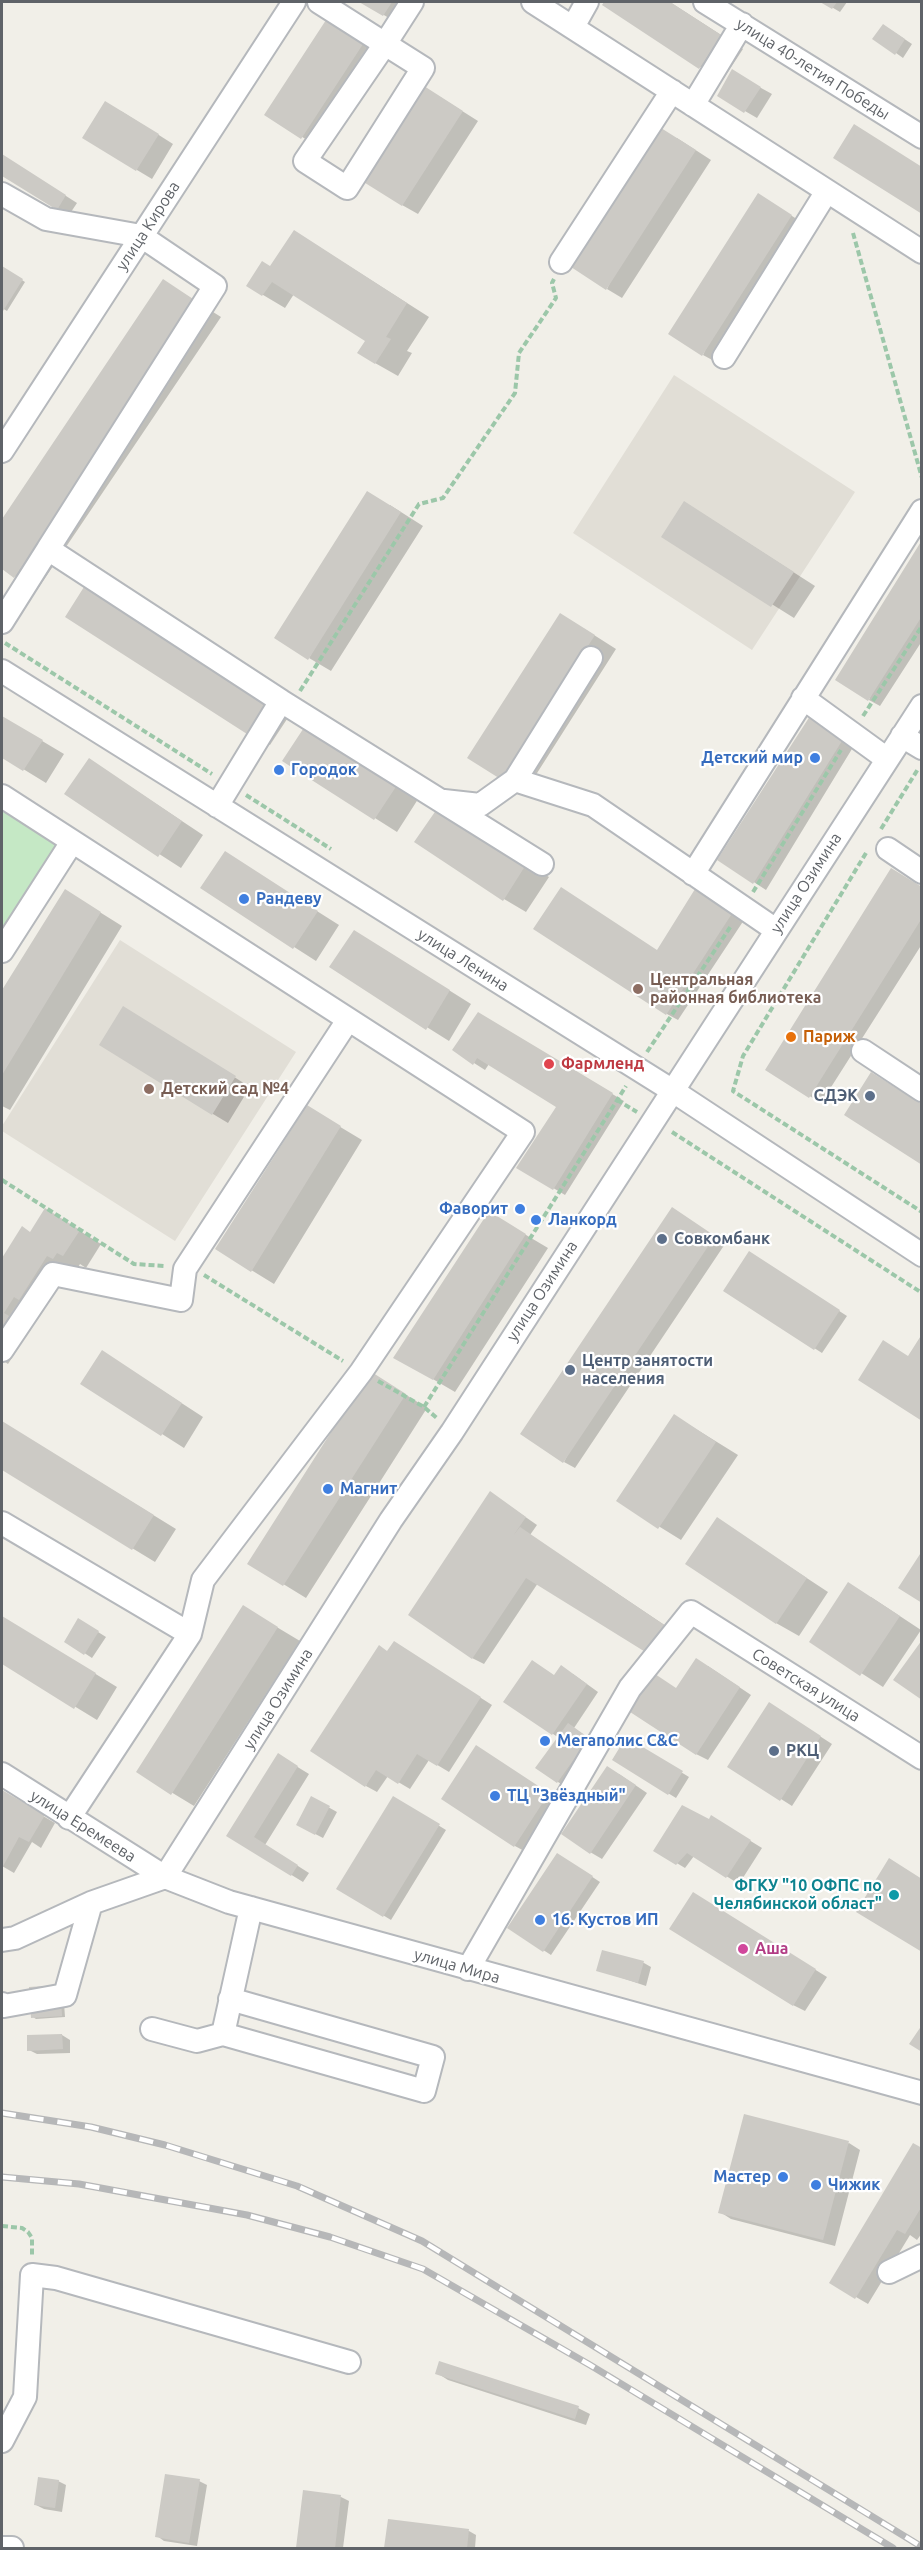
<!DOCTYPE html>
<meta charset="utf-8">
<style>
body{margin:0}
#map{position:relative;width:923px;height:2550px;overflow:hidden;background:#f1efe8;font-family:Ubuntu,sans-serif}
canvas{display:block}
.frame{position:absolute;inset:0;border:3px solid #5f6368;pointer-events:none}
</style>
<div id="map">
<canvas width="923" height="2550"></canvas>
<div class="frame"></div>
</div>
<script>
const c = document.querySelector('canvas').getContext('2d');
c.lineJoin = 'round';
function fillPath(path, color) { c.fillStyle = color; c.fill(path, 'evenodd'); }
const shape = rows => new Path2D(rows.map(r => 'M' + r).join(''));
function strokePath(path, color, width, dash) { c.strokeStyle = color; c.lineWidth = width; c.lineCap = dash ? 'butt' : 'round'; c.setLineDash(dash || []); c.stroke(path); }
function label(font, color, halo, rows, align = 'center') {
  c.font = font + ' Ubuntu,sans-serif'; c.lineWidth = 4.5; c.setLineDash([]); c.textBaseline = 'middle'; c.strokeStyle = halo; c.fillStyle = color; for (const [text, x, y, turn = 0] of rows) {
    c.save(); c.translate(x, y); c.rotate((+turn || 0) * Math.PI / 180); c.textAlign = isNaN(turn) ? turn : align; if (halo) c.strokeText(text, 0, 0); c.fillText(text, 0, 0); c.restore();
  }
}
const education = shape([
 [674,375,855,492,752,650,573,533],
 [120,940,296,1052,175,1241,2,1131,2,1126]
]);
const green = shape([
 [2,799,64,839,2,936]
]);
const shadow = shape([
 [362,2,413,2,399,24],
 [606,2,670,2,743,49,722,81,604,5],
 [823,2,847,2,840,12],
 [891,30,912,44,903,58,896,53],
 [342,31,378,54,318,147,266,114],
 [732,72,772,94,757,118,719,96],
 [440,97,478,121,418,214,402,205],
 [121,111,173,144,152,179,137,170],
 [677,138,711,160,622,298,607,289],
 [2,155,77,203,69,215,2,174],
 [770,202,803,223,714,361,703,355],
 [316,245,429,317,407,351,412,353,398,376,375,363,367,340,294,294,285,308,248,286,271,268],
 [2,267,25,282,7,311,2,308],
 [164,281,221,317,37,590,2,568,2,522],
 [390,505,423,526,331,671,309,658],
 [706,516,815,586,794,618,663,536],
 [922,543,922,641,880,706,869,700],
 [67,616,293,710,270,745],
 [583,628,616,649,525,792],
 [813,715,855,744,766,890,720,860],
 [2,717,64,754,46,783,2,756],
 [349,756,422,793,397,832,285,761],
 [90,760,203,835,181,868,66,794],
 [461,820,549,877,526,912,504,899],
 [225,853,339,925,316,961,202,888],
 [922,888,922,944,821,1103,767,1070],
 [66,891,122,926,10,1110,2,1106,2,993],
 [696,891,744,920,678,1020,667,1014,657,951],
 [377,945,471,1004,449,1041,331,967],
 [479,1014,624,1101,565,1195,518,1167,558,1106,489,1064,485,1070,474,1063],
 [139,1017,250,1087,228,1123,213,1114],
 [307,1107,362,1140,274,1284,217,1249],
 [489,1213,548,1248,455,1392,395,1357],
 [684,1216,725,1244,575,1468,564,1462],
 [67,1223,101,1244,86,1268,80,1264,76,1271,70,1268,42,1311,37,1308,25,1327,30,1330,8,1364,2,1360,2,1261,22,1228,30,1233],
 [757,1258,847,1316,822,1353,725,1291],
 [103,1352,203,1417,184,1448,82,1383],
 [392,1386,427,1408,306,1598,249,1563],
 [675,1416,738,1455,681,1540,618,1501],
 [2,1422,176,1529,155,1562,2,1469],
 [491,1493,537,1525,530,1535,678,1634,538,1583,484,1664,472,1658],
 [717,1519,828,1592,799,1636,776,1623],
 [871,1597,921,1630,883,1687,811,1641],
 [2,1617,117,1687,97,1720,2,1662],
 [79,1620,106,1637,92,1658,66,1641],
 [265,1620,300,1641,194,1806,138,1772],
 [406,1650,492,1705,449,1772,429,1760,410,1789,388,1776,377,1792,366,1786,388,1652],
 [708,1666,751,1695,708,1760,696,1754,677,1689],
 [573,1674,598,1692,574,1728,600,1746,569,1789,558,1782,559,1738,505,1701,555,1676],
 [781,1711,832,1744,792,1806,781,1799],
 [627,1739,689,1777,676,1798,614,1760],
 [488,1754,560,1801,526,1852,515,1846],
 [278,1755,309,1774,265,1845,309,1873,303,1882,228,1836],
 [619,1774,647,1793,602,1859,590,1852],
 [2,1792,55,1823,41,1848,32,1842,14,1873,2,1866],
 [312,1798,337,1812,323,1838,298,1825],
 [394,1798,446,1830,391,1920,338,1888],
 [709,1821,723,1824,762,1848,739,1884,694,1856,685,1868,655,1850],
 [565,1859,600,1882,551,1955,509,1928],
 [705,1901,827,1977,805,2011,793,2005],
 [603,1952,644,1963,651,1967,646,1986,598,1970],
 [63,1989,65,2017,36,2019,33,2017],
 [62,2035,70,2040,70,2053,37,2054,29,2050],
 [849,2143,860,2150,835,2246,731,2219,720,2212],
 [922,2150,922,2233,917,2240,910,2235,868,2304,832,2283],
 [437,2373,578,2408,590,2414,586,2425,448,2380],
 [58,2481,66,2485,62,2512,44,2509,36,2505],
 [199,2481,207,2485,197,2546,164,2541,157,2536],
 [304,2492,341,2497,349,2501,343,2548,298,2548],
 [389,2521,469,2531,476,2535,475,2548,386,2548]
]);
const building = shape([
 [359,2,392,2,383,16],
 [604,2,670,2,721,35,699,69,602,5],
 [820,2,837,2,832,9],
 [326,20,363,44,301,139,264,115],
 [883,24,905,39,895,55,872,39],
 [732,69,761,87,744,113,717,96],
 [424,86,463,111,402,206,362,181],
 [105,101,159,134,136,171,82,138],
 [854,124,922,167,922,214,833,158],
 [661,128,696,150,606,290,571,267],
 [2,154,66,195,57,210,2,176],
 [758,193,792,215,702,356,668,334],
 [294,230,407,303,386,337,391,339,375,364,357,353,365,341,272,282,262,296,246,286,262,261,270,266],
 [2,266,23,279,3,311,2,310],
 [163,279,199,303,14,578,2,569,2,519],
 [367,491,401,512,308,660,274,638],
 [684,501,794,572,771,607,661,537],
 [922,540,922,616,868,701,835,680],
 [89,579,272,696,247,734,65,617],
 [560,613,595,635,502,780,467,758],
 [812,713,845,736,753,884,717,860],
 [2,716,43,740,23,771,2,758],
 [309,720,401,779,374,820,282,761],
 [89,758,182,821,158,857,64,794],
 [439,806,527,863,503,901,414,842],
 [225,851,318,911,293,949,200,888],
 [891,868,922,887,922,918,809,1098,765,1070],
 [561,887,657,950,695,889,733,912,666,1015,533,929],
 [65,889,101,912,2,1075,2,990],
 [354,930,450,990,426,1030,329,967],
 [123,1006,236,1076,212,1115,99,1045],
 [478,1012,613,1093,553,1190,516,1168,556,1107,477,1058,473,1065,452,1050],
 [871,1072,922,1104,922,1165,844,1115],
 [307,1105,341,1126,251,1272,215,1249],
 [672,1207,715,1236,563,1463,520,1434],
 [45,1208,80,1230,63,1256,57,1253,53,1259,47,1256,19,1300,14,1297,4,1313,9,1316,2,1328,2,1258,22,1226,30,1232],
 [489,1211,526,1234,433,1380,393,1358],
 [749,1251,840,1310,814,1350,723,1291],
 [922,1334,922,1421,858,1380,883,1340,908,1356],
 [102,1350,182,1403,161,1436,80,1384],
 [370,1371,406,1394,283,1586,247,1564],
 [674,1414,716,1442,658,1529,616,1501],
 [2,1421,154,1515,132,1550,2,1470],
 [490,1491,526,1517,513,1536,520,1527,667,1627,647,1653,526,1578,472,1659,408,1615],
 [717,1517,807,1578,776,1624,685,1564],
 [922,1551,922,1603,898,1588],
 [848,1582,900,1616,860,1676,809,1642],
 [243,1605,278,1627,171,1795,136,1772],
 [2,1616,96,1673,74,1709,2,1664],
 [78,1618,99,1631,84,1655,64,1642],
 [922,1640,922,1700,893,1680],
 [394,1641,481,1697,437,1766,417,1754,398,1784,376,1770,365,1787,310,1751,379,1645,387,1651],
 [696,1658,740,1687,696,1755,627,1710,652,1672,676,1688],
 [532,1660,554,1675,561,1665,587,1684,552,1735,503,1702],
 [769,1702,821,1736,780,1801,727,1767],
 [568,1723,589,1738,557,1783,535,1768],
 [626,1737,683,1771,668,1795,612,1760],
 [476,1745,549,1793,514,1847,441,1799],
 [278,1753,298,1766,254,1837,298,1865,291,1876,226,1836],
 [607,1766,636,1785,590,1854,561,1834],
 [2,1790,45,1815,29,1842,19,1837,2,1868],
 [311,1796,330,1806,315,1835,296,1825],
 [393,1796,440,1824,383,1917,336,1889],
 [682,1805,709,1819,711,1815,751,1840,726,1878,687,1853,676,1865,653,1851],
 [557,1853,593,1876,543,1952,507,1928],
 [889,1858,922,1879,922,1952,856,1912],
 [693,1892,816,1969,793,2006,669,1929],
 [602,1950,644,1961,638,1983,596,1971],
 [60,1985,62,2016,31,2018,29,1987],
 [922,2025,922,2052,909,2044],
 [62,2034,63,2049,27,2051,27,2035],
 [744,2114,849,2141,823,2240,718,2213],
 [913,2143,922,2148,922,2206,905,2234,897,2230,855,2299,829,2283],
 [439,2361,579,2406,575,2419,435,2374],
 [165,2474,200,2479,189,2543,155,2537],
 [38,2477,59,2480,55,2508,34,2505],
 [303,2490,341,2495,335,2548,296,2548],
 [388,2519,469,2529,467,2548,384,2548]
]);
const path = shape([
 [853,233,922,478],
 [5,643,212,774],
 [300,691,419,504,443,498,515,393,519,353,556,298,552,283,554,279],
 [863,716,922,626],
 [246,795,331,849],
 [881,829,918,769],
 [866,853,743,1056,733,1091,922,1212],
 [753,892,841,750],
 [647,1052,731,926],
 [617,1100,637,1112],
 [672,1132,922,1293],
 [2,1180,134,1264,165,1266],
 [204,1275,343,1361],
 [378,1381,424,1407,438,1419],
 [424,1407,626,1086],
 [2,2226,22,2228,28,2232,32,2238,32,2256]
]);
const minor = shape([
 [319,2,385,44,423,68,347,188,305,161,385,44,412,2],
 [533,2,922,252],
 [705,2,922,137],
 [573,27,587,2],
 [693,105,742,24],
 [2,194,46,219,141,236,215,286,48,549],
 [561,262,672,91],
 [724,357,827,191],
 [2,451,294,2],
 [2,622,48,549,281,701,217,806],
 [2,671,673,1091,922,1255],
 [803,698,887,759],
 [281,701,542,864],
 [902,736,922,748],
 [515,780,591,658],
 [2,796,523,1132,361,1372,203,1580,190,1634,69,1818],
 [444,801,480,805,515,780,593,805,776,930],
 [888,849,922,872],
 [693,874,922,511],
 [2,951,72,842],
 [863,1051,922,1090],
 [2,1350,53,1274,181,1300,185,1269,348,1020],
 [2,1523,190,1634],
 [2,1774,165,1877,229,1902,922,2093],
 [165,1877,391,1520,452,1432,922,706],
 [2,1940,15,1938,91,1903,165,1877],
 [468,1969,630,1688,691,1612,922,1758],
 [230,1999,433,2057,424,2091,223,2034,251,1908],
 [2,2004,4,2006,65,1995,91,1903],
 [152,2029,197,2041,223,2034],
 [889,2272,922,2256],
 [2,2441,25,2397,32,2275,56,2278,349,2362],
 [2,2548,12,2548]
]);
const rail = shape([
 [2,2113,91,2127,165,2145,297,2186,422,2241,922,2547],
 [2,2177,79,2184,247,2215,330,2237,423,2269,590,2365,893,2548]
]);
const markers = [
 [815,758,6,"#3f7fe0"],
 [279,770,6,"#3f7fe0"],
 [244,899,6,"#3f7fe0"],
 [638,989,6,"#8d6e63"],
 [791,1037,6,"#e8710a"],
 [549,1064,6,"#e0444e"],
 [149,1089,6,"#8d6e63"],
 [870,1096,6,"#5c6f8a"],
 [520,1209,6,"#3f7fe0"],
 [536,1220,6,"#3f7fe0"],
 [662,1239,6,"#5c6f8a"],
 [570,1370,6,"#5c6f8a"],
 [328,1489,6,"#3f7fe0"],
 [545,1741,6,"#3f7fe0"],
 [774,1751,6,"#5c6f8a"],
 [495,1796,6,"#3f7fe0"],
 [894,1895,6,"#0f9aa8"],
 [540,1920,6,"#3f7fe0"],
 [743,1949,6,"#d1479c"],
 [783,2177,6,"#3f7fe0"],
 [816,2185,6,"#3f7fe0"]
];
const streetNames = [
 ["улица 40-летия Победы",813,69,32],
 ["улица Кирова",148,226,-57],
 ["улица Озимина",806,883,-57],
 ["улица Ленина",463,960,32],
 ["улица Озимина",542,1291,-57],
 ["Советская улица",806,1685,32],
 ["улица Озимина",278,1699,-58],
 ["улица Еремеева",83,1826,32],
 ["улица Мира",457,1966,16]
];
const shopNames = [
 ["Детский мир",803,758,"right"],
 ["Городок",291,770],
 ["Рандеву",256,899],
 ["Фаворит",508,1209,"right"],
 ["Ланкорд",548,1220],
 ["Магнит",340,1489],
 ["Мегаполис C&C",557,1741],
 ["ТЦ \"Звёздный\"",507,1796],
 ["16. Кустов ИП",552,1920],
 ["Мастер",771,2177,"right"],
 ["Чижик",828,2185]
];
const educationNames = [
 ["Центральная",650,980],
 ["районная библиотека",650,998],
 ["Детский сад №4",161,1089]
];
const foodNames = [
 ["Париж",803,1037]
];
const healthNames = [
 ["Фармленд",561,1064]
];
const serviceNames = [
 ["СДЭК",858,1096,"right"],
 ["Совкомбанк",674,1239],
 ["Центр занятости",582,1361],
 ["населения",582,1379],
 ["РКЦ",786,1751]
];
const cultureNames = [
 ["ФГКУ \"10 ОФПС по",882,1886],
 ["Челябинской област\"",882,1904]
];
const hotelNames = [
 ["Аша",755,1949]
];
fillPath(education, '#e1ded6');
fillPath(green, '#c5e8c5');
fillPath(shadow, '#0003');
fillPath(building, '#cccac5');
strokePath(minor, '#b5b8bc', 26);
strokePath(path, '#9cc7a9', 4, [6, 3]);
strokePath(minor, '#fff', 22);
strokePath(rail, '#b6b7b8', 7);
strokePath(rail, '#fff', 4.5, [14]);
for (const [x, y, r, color] of markers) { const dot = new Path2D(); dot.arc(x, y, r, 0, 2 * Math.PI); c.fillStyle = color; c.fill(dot); strokePath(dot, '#fff', 2); }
label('16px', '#5f6368', '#fff', streetNames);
label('bold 16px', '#366cbe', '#fff', shopNames, 'left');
label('bold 16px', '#785e54', '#fff', educationNames, 'left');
label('bold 16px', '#c56008', '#fff', foodNames, 'left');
label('bold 16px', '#be3a42', '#fff', healthNames, 'left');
label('bold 16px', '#4e5e75', '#fff', serviceNames, 'left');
label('bold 16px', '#0d838f', '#fff', cultureNames, 'right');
label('bold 16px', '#b23c85', '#fff', hotelNames, 'left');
</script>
